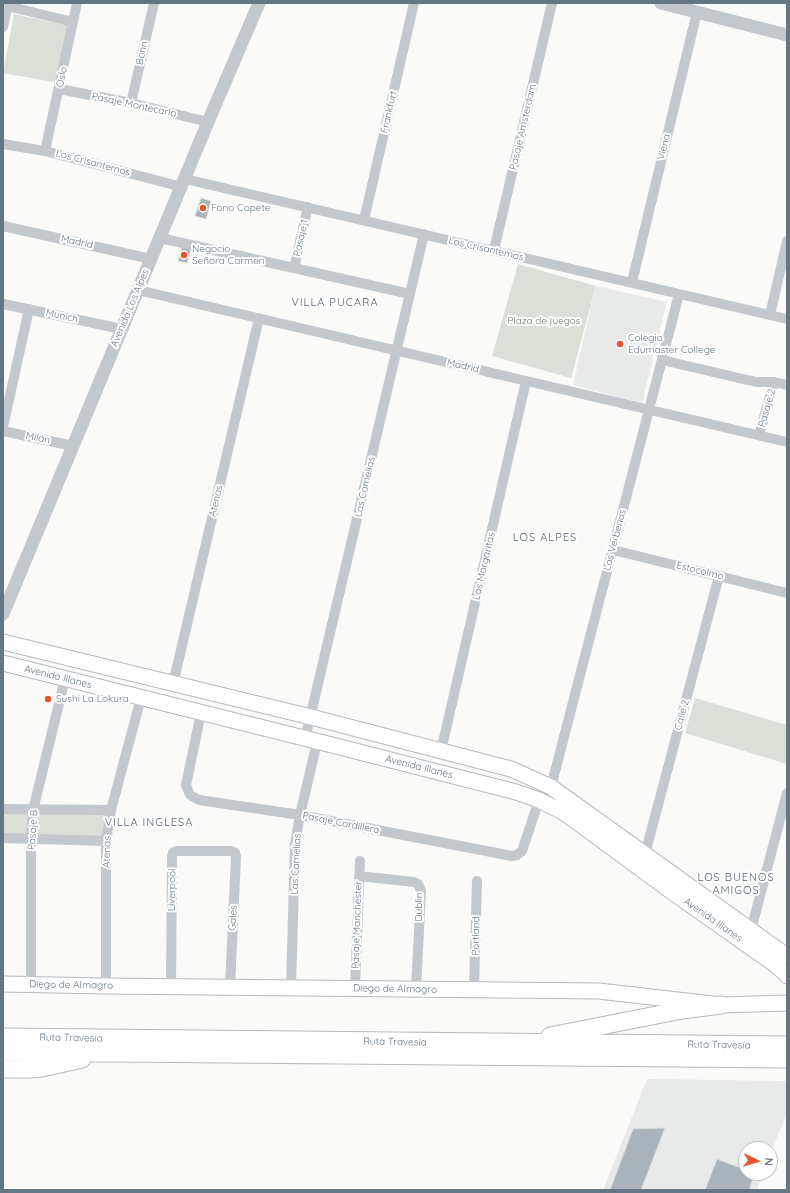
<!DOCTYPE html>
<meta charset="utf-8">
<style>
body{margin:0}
#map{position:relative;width:790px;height:1193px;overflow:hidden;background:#fafaf8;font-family:Quicksand,sans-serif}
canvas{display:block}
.frame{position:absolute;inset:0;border:4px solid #657683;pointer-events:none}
.north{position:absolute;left:738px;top:1141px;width:40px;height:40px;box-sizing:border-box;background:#fff;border:1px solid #c1c8cd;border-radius:50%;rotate:94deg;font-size:11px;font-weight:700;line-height:16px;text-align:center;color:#657683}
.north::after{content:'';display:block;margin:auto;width:14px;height:18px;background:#e4572e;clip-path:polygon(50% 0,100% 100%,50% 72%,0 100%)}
</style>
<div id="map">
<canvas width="790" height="1193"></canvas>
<div class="frame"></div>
<div class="north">N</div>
</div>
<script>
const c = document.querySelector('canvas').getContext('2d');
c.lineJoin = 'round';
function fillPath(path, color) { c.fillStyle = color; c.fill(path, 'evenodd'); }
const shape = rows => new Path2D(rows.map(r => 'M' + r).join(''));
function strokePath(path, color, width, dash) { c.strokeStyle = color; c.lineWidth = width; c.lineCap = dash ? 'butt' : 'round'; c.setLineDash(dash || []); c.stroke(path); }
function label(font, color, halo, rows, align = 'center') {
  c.font = font + ' Quicksand,sans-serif'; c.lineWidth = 4; c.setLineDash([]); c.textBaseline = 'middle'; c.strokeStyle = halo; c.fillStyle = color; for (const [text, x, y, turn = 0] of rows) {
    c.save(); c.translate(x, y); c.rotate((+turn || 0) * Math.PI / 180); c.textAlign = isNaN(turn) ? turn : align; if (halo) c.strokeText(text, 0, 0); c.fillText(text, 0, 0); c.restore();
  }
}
const built = shape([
 [596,286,667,302,642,403,573,385],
 [647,1079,787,1081,787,1112,770,1156,770,1149,746,1149,746,1173,763,1173,757,1190,603,1190]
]);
const green = shape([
 [14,14,70,26,59,83,3,73],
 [518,264,596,286,571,378,492,356],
 [695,698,787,725,787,764,685,733],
 [3,811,108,812,104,838,3,836]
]);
const building = shape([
 [201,198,211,201,206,219,195,216,201,198],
 [182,247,191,249,187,263,178,261,182,247],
 [665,1128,641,1190,610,1190,633,1129,665,1128],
 [717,1159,746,1170,746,1173,755,1173,749,1190,705,1190,717,1159]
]);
const minor = shape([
 [3,5,73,22],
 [3,27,8,3],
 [59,89,131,103,208,122],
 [131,103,154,3],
 [3,144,45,151,182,187],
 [45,151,77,3],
 [185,179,787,319],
 [364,220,414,3],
 [3,226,151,259],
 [160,238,410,294],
 [494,250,552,3],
 [294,268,308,207],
 [632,282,697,12],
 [138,290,787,442],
 [3,304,122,329],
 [770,315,787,241],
 [662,360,756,382,774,382,787,385],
 [3,427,29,309],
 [3,431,73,446],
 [759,435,774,382],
 [613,550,787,593],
 [173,684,259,318],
 [201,713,186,785,190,795,199,800,300,815,512,856,517,855,522,851,539,800],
 [305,739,424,234],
 [441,751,526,381],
 [551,787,679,294],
 [3,809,111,810],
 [3,838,106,841],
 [645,854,719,576],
 [359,876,414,882,418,884,421,891,416,989],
 [750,934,787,793],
 [31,984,31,838,33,810,65,679],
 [106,986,106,841,111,810,141,698],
 [171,986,172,857,173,853,176,851,232,851,235,853,236,857,230,987],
 [291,988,295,844,300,815,317,742],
 [355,988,360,861],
 [474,990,477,881]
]);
const tertiary = shape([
 [661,3,787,35],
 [3,614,208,122,259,3]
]);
const secondary = shape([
 [3,642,311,717,511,769,551,787,787,956],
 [3,663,328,744,516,792,539,800,561,811,570,817,672,892,773,963,786,974,787,976],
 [3,984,106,986,599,991,721,1005,787,1003]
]);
const trunk = shape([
 [550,1036,682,1010,721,1005],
 [3,1037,787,1045],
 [3,1052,787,1059],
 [3,1069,30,1069,42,1068,82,1059]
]);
const markers = [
 [203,208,4,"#e4572e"],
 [184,255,4,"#e4572e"],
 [620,344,4,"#e4572e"],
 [48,699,4,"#e4572e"]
];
const streetNames = [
 ["Bonn",142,53,-77],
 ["Oslo",62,77,-78],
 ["Pasaje Montecarlo",134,105,12],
 ["Frankfurt",389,112,-77],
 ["Pasaje Amsterdam",523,127,-77],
 ["Viena",664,147,-76],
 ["Los Crisantemos",93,163,15],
 ["Pasaje 1",301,238,-77],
 ["Madrid",77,242,12],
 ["Los Crisantemos",486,249,13],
 ["Avenida Los Alpes",130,308,-67],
 ["Munich",62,316,12],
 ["Madrid",463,366,13],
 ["Pasaje 2",767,408,-74],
 ["Milán",38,438,12],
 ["Las Camelias",365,487,-77],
 ["Atenas",216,501,-77],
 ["Las Verbenas",615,540,-75],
 ["Las Margaritas",484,566,-77],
 ["Estocolmo",700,571,14],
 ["Avenida Illanes",58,677,14],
 ["Calle 2",682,715,-75],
 ["Avenida Illanes",419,767,14],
 ["Pasaje Cordillera",341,823,11],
 ["Pasaje B",33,830,-86],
 ["Atenas",107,852,-88],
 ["Las Camelias",296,864,-87],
 ["Liverpool",172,890,-89],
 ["Dublin",419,907,-90],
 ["Gales",233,918,-87],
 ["Avenida Illanes",713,920,35],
 ["Pasaje Manchester",357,925,-88],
 ["Portland",476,936,-89],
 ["Diego de Almagro",71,985,1],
 ["Diego de Almagro",395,989,1],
 ["Ruta Travesía",71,1038,1],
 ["Ruta Travesía",395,1042,1],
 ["Ruta Travesía",719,1045,1]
];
const poiNames = [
 ["Fono Copete",211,208],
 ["Negocio",192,249],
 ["Señora Carmen",192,261],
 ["Colegio",628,338],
 ["Edumaster College",628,350],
 ["Sushi La Lokura",56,699]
];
const parkNames = [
 ["Plaza de juegos",544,321]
];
const neighbourhoodNames = [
 ["VILLA PUCARA",335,303],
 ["LOS ALPES",545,538],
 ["VILLA INGLESA",149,823],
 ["LOS BUENOS",736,878],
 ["AMIGOS",736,891]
];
fillPath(built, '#e8e9e9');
fillPath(green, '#dadfd7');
fillPath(building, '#aab3b9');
strokePath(building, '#dcdcda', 1);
strokePath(secondary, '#b3babf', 17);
strokePath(trunk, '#b4b9bd', 19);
strokePath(minor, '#c3c8cc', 10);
strokePath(tertiary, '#c3c8cc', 13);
strokePath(secondary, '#fff', 15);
strokePath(trunk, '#fff', 17);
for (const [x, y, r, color] of markers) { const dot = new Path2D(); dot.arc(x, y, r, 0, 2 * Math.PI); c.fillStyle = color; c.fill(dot); strokePath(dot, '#fff', 1.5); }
label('10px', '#657683', '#fff', streetNames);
label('10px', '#657683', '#fff', poiNames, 'left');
label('10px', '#687a64', '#fff', parkNames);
c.letterSpacing = '1px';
label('11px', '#57646e', '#fff', neighbourhoodNames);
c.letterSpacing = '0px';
</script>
